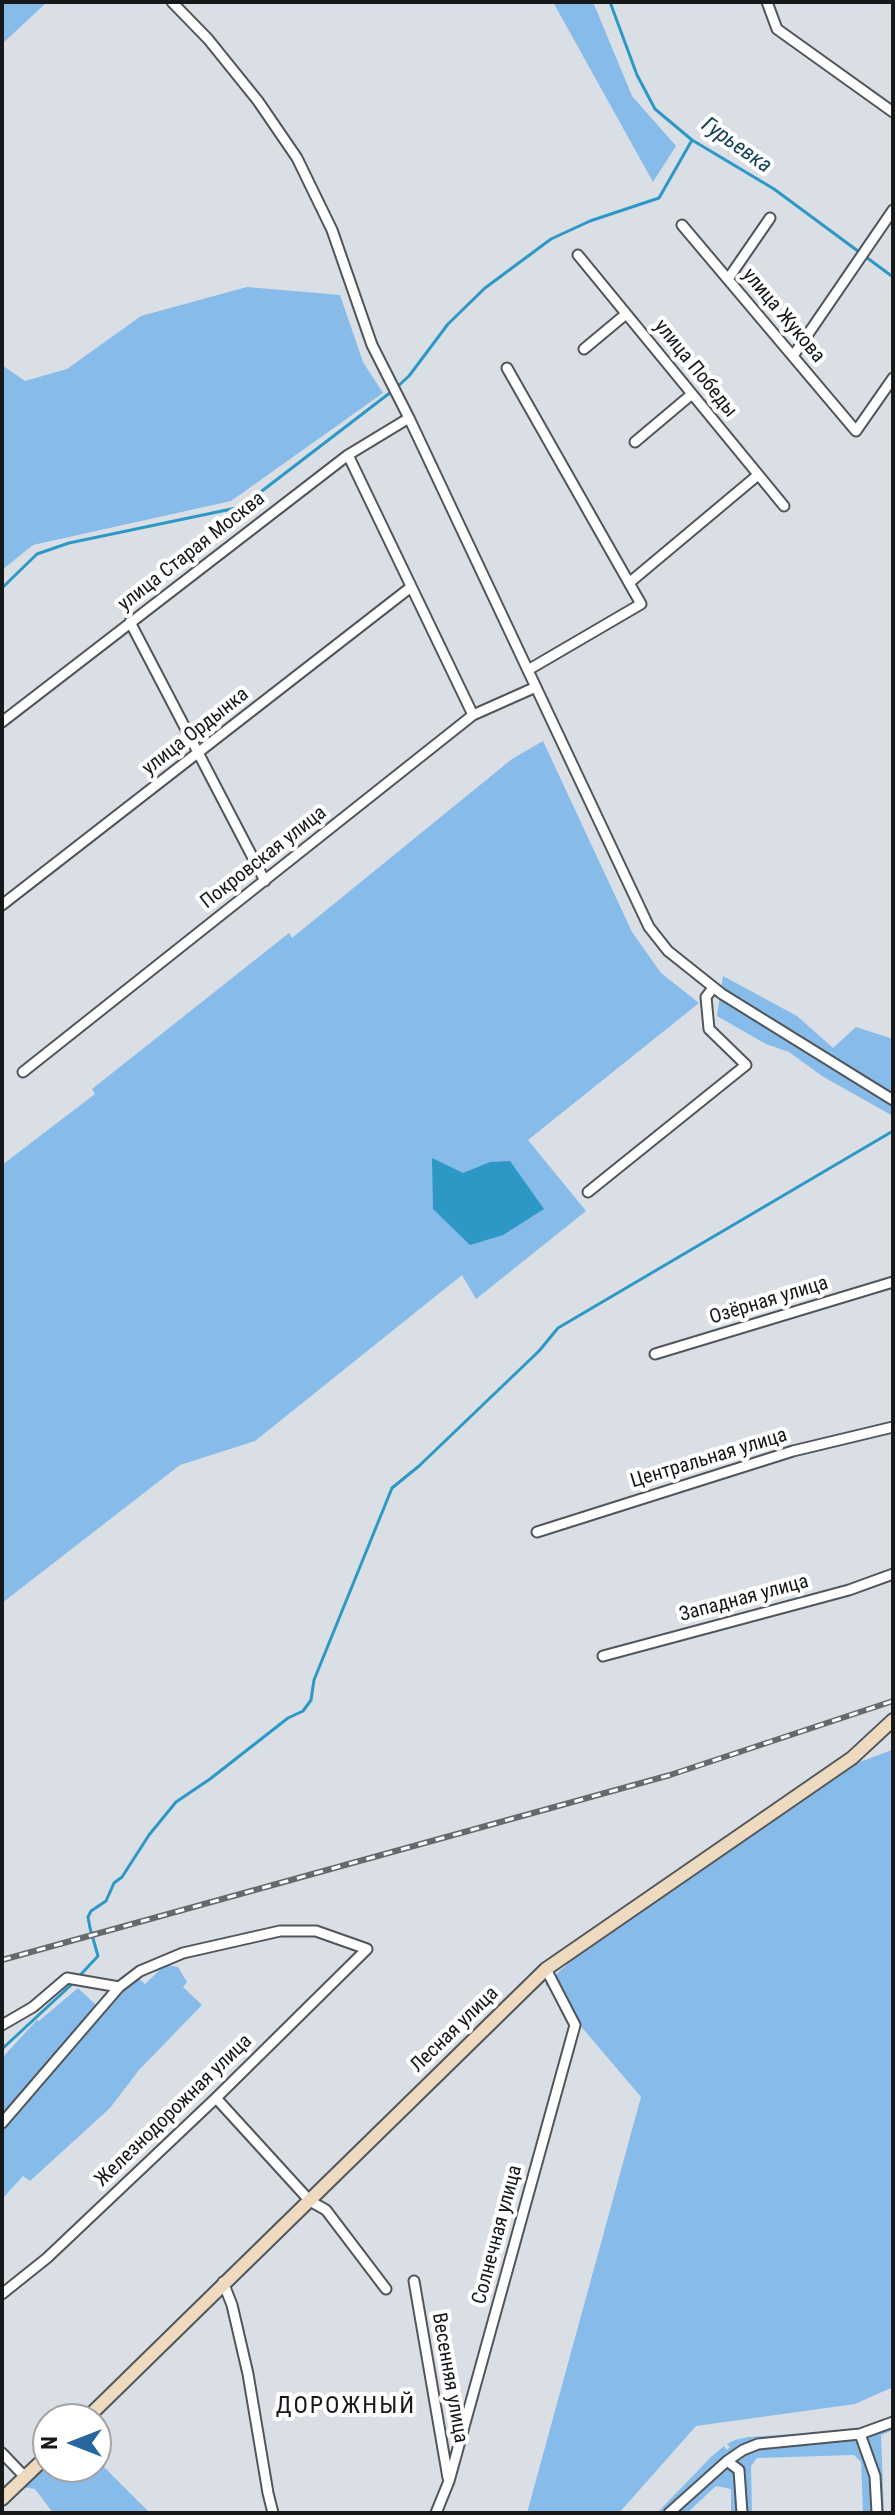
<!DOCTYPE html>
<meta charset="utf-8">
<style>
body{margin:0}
#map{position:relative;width:895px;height:2515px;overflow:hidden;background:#d9dfe5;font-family:"Roboto Condensed",sans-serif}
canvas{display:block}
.frame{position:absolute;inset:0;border:4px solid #16181a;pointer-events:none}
.north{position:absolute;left:32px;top:2403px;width:80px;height:80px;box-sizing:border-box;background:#fff;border:2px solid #a2a3a3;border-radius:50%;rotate:270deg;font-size:22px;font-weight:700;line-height:32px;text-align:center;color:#16181a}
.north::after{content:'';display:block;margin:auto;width:28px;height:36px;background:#27679d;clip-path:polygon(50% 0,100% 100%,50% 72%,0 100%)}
</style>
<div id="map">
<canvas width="895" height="2515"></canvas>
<div class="frame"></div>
<div class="north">N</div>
</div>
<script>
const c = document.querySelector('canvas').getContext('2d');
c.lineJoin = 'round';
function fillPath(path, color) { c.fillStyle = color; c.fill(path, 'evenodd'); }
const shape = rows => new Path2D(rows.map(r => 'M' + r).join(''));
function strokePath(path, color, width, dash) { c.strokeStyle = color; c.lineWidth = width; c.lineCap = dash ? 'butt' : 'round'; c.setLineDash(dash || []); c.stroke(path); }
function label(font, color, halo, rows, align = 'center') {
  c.font = font + ' "Roboto Condensed",sans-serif'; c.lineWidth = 8; c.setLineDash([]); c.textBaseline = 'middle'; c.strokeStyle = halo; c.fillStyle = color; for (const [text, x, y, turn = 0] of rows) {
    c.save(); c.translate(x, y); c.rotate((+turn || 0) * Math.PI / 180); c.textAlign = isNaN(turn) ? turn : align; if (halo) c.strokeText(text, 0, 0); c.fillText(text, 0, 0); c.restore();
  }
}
const green = shape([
 [2,2,47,2,2,44],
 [553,2,593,2,632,96,676,146,653,182],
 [247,287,340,295,363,362,383,393,231,501,33,545,2,570,2,365,25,381,67,369,141,316],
 [543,741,632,932,661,973,699,1003,528,1140,586,1211,476,1299,462,1275,255,1441,180,1465,2,1603,2,1165,95,1094,92,1089,289,933,292,938,512,759],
 [723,976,797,1016,833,1048,856,1027,893,1039,893,1116,822,1076,789,1052,766,1044,717,1016],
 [892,1750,893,2387,855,2404,696,2426,619,2513,527,2513,641,2097,545,1984,619,1919,843,1768],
 [165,1965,178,1967,187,1982,183,1987,202,2005,139,2070,110,2108,30,2181,23,2176,2,2199,2,2130,120,1994,139,1979,145,1984],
 [78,1988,98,2007,2,2117,2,2058,37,2020,39,2021],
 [893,2417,893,2430,881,2435,884,2513,863,2513,861,2462,854,2455,757,2458,751,2466,752,2513,731,2513,731,2489,716,2486,687,2513,657,2513,711,2457,724,2446,727,2450,730,2447,727,2444,735,2440,748,2437,859,2430],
 [96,2459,150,2513,53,2513,35,2489,23,2487,48,2461,48,2467,96,2467]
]);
const water = shape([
 [432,1158,463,1173,490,1162,510,1161,544,1209,503,1235,470,1245,433,1209]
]);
const stream = shape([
 [610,2,637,75,655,109,692,140,774,189,893,277],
 [397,387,409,376,448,324,485,288,551,239,590,221,659,198,692,140],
 [2,588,37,554,69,543,241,507,391,392],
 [2,2049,70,1986,98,1956,90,1928,88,1917,91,1911,106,1901,114,1883,122,1877,149,1835,176,1802,210,1779,288,1718,303,1711,311,1700,314,1680,392,1488,419,1466,539,1351,558,1328,893,1131]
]);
const street = shape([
 [172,2,208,39,258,101,297,158,332,230,372,345,409,418,649,927,668,951,722,994,893,1100],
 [767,2,777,29,893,112],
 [682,225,856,431,893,378],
 [578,255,784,506],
 [728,279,770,218],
 [584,349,626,314],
 [793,356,893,210],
 [507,368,641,604,528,670],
 [635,442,692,394],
 [348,455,473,715],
 [629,583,758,475],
 [130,622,265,881],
 [2,722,348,455,409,418],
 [2,905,411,587],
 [23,1072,473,715,536,687],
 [588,1192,746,1065,709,1029,706,997,713,988],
 [655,1354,893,1282],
 [537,1532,793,1451,893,1427],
 [603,1656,849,1590,893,1574],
 [2,2025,33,2007,67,1978,119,1987],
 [216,2098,310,2201,326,2210,386,2289],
 [2,2123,119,1987,140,1971,183,1953,280,1931,316,1931,367,1949,216,2098,47,2258,2,2294],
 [414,2281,448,2478],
 [223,2282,232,2305,248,2374,268,2493,273,2513],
 [860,2434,875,2476,877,2513],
 [2,2453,25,2477],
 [727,2461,739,2470,742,2513],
 [436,2513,449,2481,575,2025,546,1969],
 [669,2513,727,2461,743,2450,758,2444,860,2434,893,2422]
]);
const secondary = shape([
 [86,2419,546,1969,852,1758,893,1720],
 [2,2499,48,2455]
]);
const rail = shape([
 [2,1960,670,1775,893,1701]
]);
const streetNames = [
 ["улица Жукова",783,316,50],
 ["улица Победы",695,369,51],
 ["улица Старая Москва",192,552,-38],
 ["улица Ордынка",196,732,-38],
 ["Покровская улица",264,858,-38],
 ["Озёрная улица",769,1301,-17],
 ["Центральная улица",709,1459,-17],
 ["Западная улица",744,1599,-15],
 ["Лесная улица",455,2030,-44],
 ["Железнодорожная улица",174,2111,-44],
 ["Солнечная улица",498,2235,-75],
 ["Весенняя улица",449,2378,80]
];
const waterNames = [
 ["Гурьевка",736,146,35]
];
const quarterNames = [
 ["ДОРОЖНЫЙ",346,2407]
];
fillPath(green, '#86bbea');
fillPath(water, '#2d98c6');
strokePath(stream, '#2d98c6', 3);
strokePath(street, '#51565b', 13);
strokePath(secondary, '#51565b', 16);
strokePath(street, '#fff', 9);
strokePath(secondary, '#eddabf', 12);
strokePath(rail, '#65696d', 6);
strokePath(rail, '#fff', 3, [9]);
label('20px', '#16181a', '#fff', streetNames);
label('italic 22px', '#184357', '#fff', waterNames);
c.letterSpacing = '2px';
label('24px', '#16181a', '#fff', quarterNames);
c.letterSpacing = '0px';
</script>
